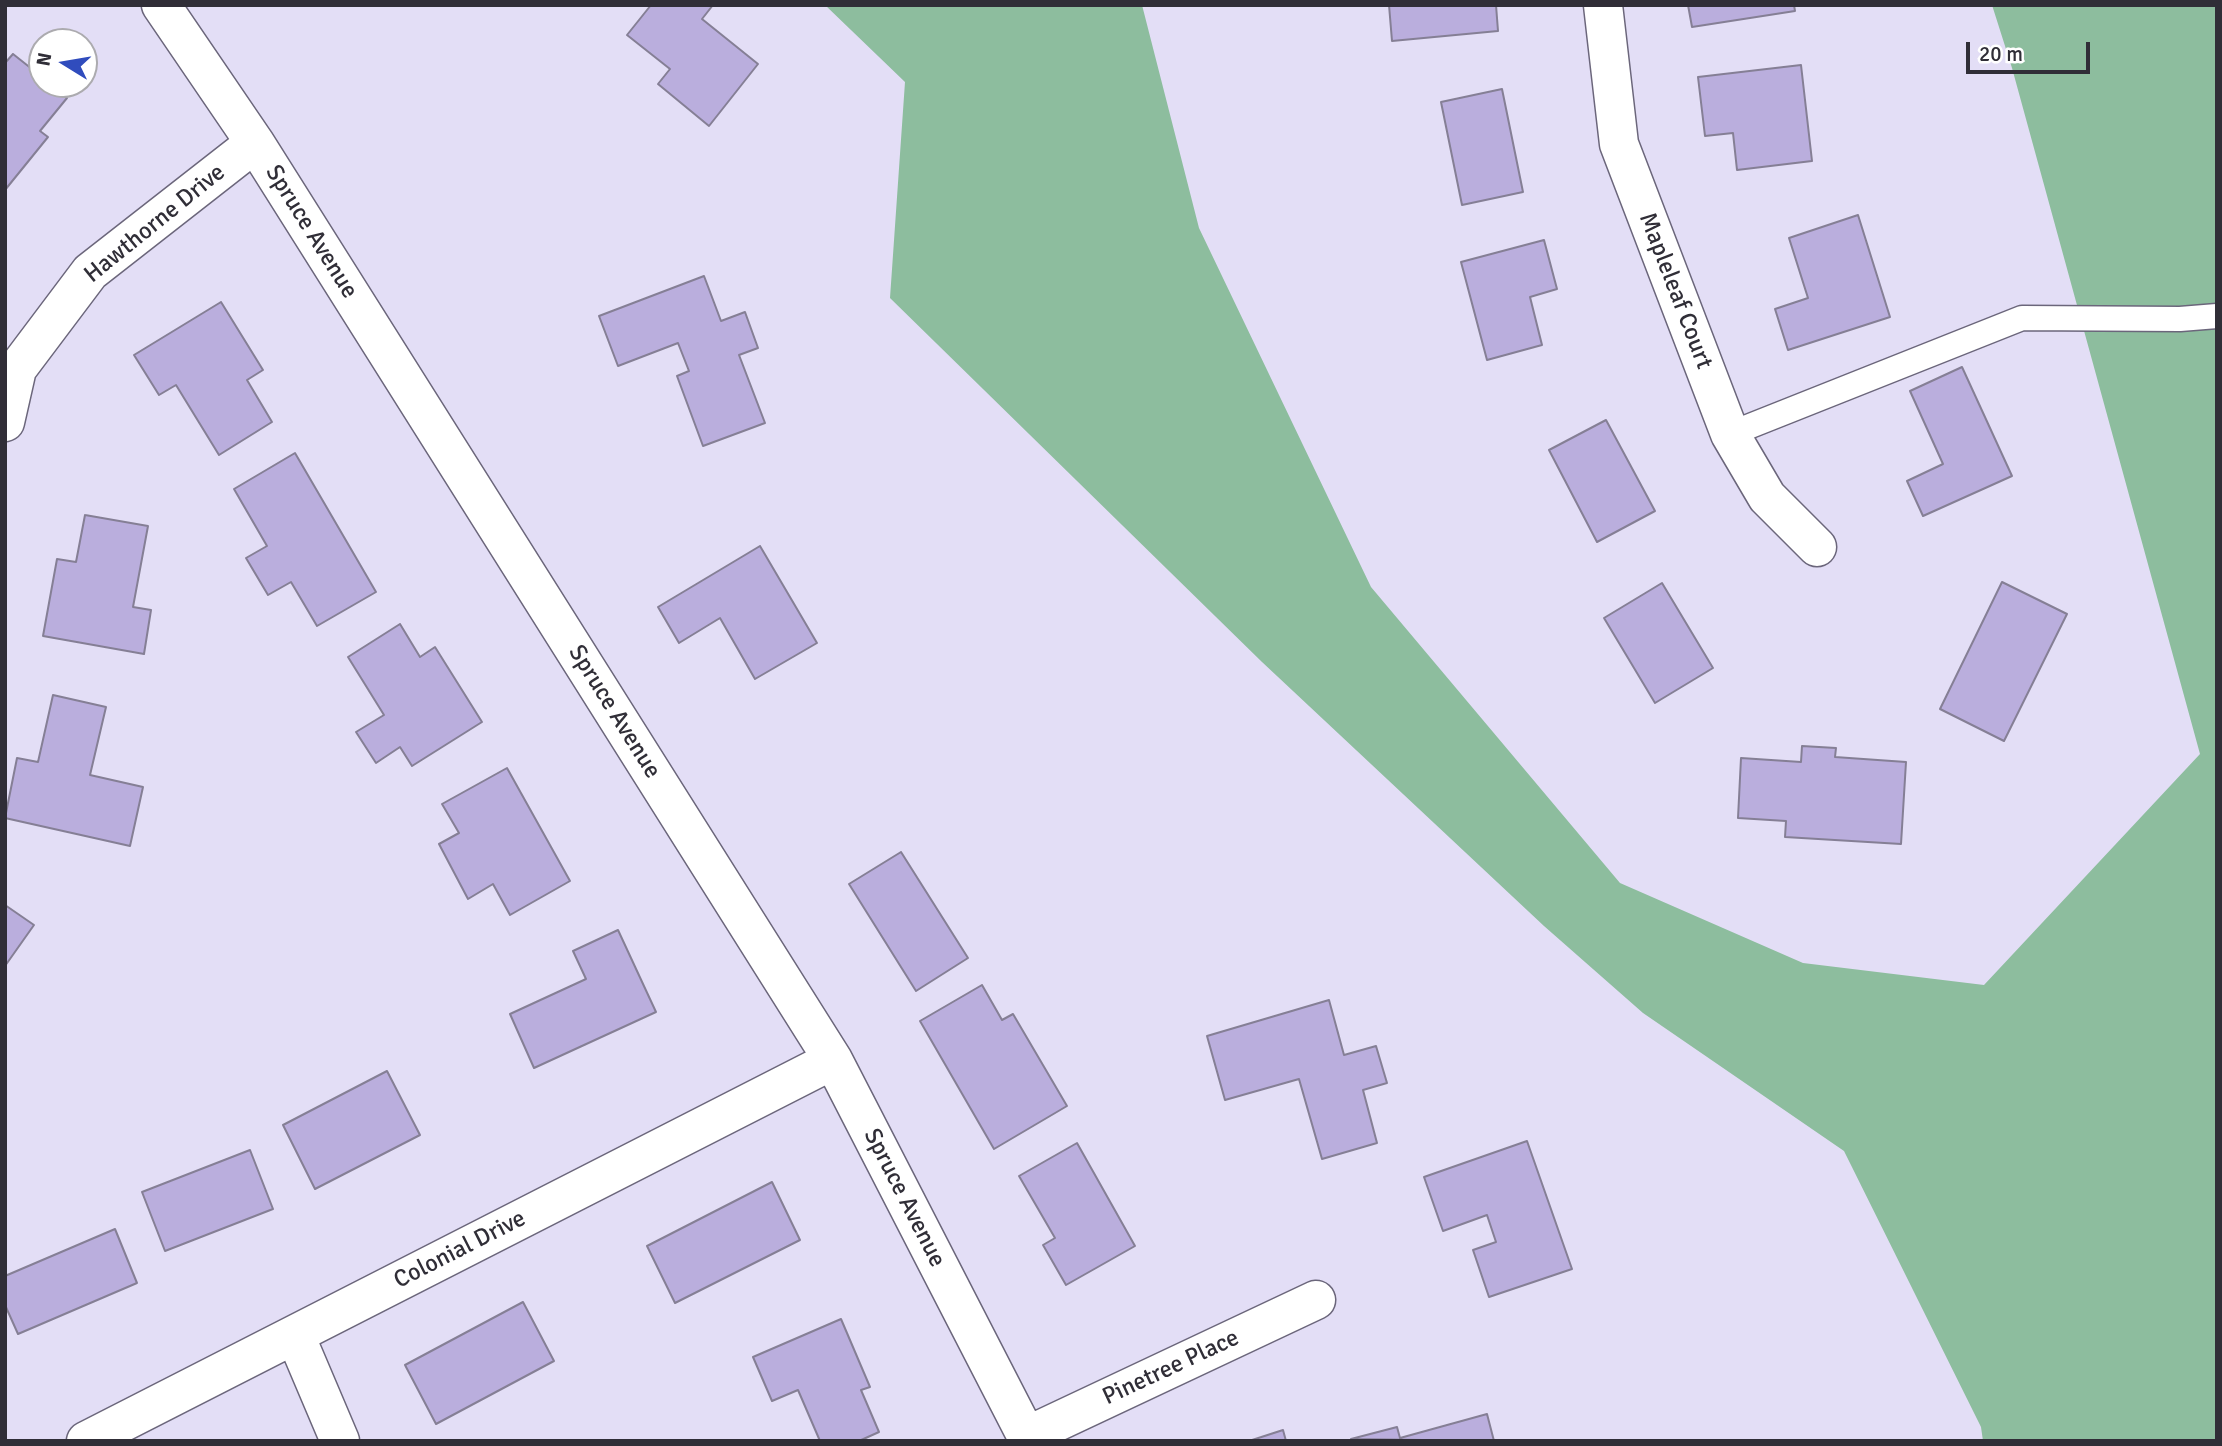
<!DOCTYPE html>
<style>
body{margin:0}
#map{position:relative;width:2222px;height:1446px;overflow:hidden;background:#e3def6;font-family:Signika,sans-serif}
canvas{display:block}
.frame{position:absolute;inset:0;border:7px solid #302e37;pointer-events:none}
.north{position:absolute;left:28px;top:28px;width:70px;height:70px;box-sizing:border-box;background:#fff;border:2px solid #acabaf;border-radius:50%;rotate:281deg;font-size:19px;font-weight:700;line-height:28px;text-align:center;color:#302e37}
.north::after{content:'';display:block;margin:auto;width:24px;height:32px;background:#304cbd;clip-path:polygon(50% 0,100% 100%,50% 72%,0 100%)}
.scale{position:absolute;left:1966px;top:42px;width:124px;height:32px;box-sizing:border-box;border:4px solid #302e37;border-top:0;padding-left:9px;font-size:21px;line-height:24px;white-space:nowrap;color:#302e37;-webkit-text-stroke:5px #fff;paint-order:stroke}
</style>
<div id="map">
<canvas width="2222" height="1446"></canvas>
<div class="frame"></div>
<div class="north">N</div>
<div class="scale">20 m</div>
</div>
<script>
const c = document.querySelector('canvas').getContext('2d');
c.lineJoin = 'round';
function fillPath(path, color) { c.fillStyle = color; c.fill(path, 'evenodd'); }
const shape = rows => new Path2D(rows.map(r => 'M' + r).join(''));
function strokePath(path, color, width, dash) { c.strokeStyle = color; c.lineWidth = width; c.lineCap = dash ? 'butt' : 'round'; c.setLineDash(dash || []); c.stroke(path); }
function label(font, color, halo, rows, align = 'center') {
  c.font = font + ' Signika,sans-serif'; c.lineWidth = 5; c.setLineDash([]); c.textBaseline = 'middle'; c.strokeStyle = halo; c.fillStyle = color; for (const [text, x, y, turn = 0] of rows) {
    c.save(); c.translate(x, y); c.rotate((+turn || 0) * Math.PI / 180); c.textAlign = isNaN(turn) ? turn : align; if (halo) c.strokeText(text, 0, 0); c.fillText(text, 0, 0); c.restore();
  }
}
const forest = shape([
 [825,5,1142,5,1199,228,1371,587,1620,883,1803,963,1984,985,2200,754,2012,68,1992,5,2217,5,2217,1441,1983,1441,1981,1427,1844,1151,1643,1013,1544,926,1262,662,890,298,905,82]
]);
const building = shape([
 [651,5,713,5,702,19,758,64,709,126,658,84,670,69,627,35,651,5],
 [1389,5,1496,5,1498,31,1392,41,1389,5],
 [1688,5,1794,5,1795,11,1692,27,1688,5],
 [13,54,42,77,42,84,50,84,67,98,40,131,48,137,5,190,5,63,13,54],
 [1801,65,1812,161,1737,170,1733,133,1705,136,1698,77,1801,65],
 [1502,89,1523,192,1462,205,1441,102,1502,89],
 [1858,215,1890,317,1788,350,1775,309,1808,298,1789,238,1858,215],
 [1544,240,1557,289,1530,297,1542,345,1487,360,1461,262,1544,240],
 [704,276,721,321,745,312,758,348,739,355,765,423,703,446,677,376,689,371,678,343,618,366,599,316,704,276],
 [221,302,263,370,247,380,272,422,219,455,176,385,159,395,134,355,221,302],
 [1962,367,2012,476,1923,516,1907,481,1943,464,1910,391,1962,367],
 [1606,420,1655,511,1597,542,1549,450,1606,420],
 [295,453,376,592,317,626,291,582,268,595,246,558,267,546,234,489,295,453],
 [85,515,148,526,133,607,151,610,144,654,43,636,57,559,76,562,85,515],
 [760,546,817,643,755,679,720,618,679,643,658,607,760,546],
 [2002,582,2067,614,2004,741,1940,709,2002,582],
 [1662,583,1713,668,1655,703,1604,618,1662,583],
 [400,624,420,657,435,647,482,722,412,766,400,747,376,763,356,732,384,715,348,657,400,624],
 [53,695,106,707,90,775,143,787,130,846,5,818,17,758,38,762,53,695],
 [1802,746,1836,748,1835,757,1906,762,1901,844,1785,837,1786,821,1738,818,1741,758,1801,762,1802,746],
 [507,768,570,881,510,915,493,884,468,899,439,844,459,833,442,804,507,768],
 [901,852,968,958,916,991,849,884,901,852],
 [5,905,34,925,5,966,5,905],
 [618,930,656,1012,534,1068,510,1014,586,979,573,951,618,930],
 [982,985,1002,1020,1013,1014,1067,1106,994,1149,920,1021,982,985],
 [1329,1000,1344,1055,1376,1046,1387,1083,1363,1090,1377,1143,1322,1159,1299,1079,1225,1100,1207,1036,1329,1000],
 [387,1071,420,1135,315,1189,283,1125,387,1071],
 [1527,1141,1572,1269,1489,1297,1473,1250,1496,1242,1487,1215,1443,1231,1424,1177,1527,1141],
 [1077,1143,1135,1246,1066,1285,1043,1245,1055,1238,1019,1176,1077,1143],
 [250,1150,273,1209,165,1251,142,1192,250,1150],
 [772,1182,800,1240,675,1303,647,1246,772,1182],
 [115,1229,137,1283,18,1334,5,1305,5,1276,115,1229],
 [523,1302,554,1361,436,1424,405,1365,523,1302],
 [841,1319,870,1387,861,1390,879,1432,859,1441,820,1441,798,1390,772,1401,753,1357,841,1319],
 [1487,1414,1494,1441,1351,1439,1397,1427,1400,1438,1487,1414],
 [1283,1430,1286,1441,1249,1441,1283,1430]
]);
const lane = shape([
 [1730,434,2022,318,2180,319,2217,316]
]);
const street = shape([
 [161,5,255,143,833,1060,1029,1441],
 [1603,5,1619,144,1730,434,1767,497,1817,547],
 [5,422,17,369,90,272,255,143],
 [295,1335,340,1441],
 [1027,1436,1316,1300],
 [86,1441,833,1060]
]);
const streetNames = [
 ["Hawthorne Drive",155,224,-39],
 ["Spruce Avenue",311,232,58],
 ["Mapleleaf Court",1675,291,69],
 ["Spruce Avenue",614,712,58],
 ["Spruce Avenue",904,1198,63],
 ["Colonial Drive",460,1250,-27],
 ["Pinetree Place",1171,1368,-25]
];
fillPath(forest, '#8dbd9e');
fillPath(building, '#baaedd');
strokePath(building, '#857f95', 2);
strokePath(lane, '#6b667b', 27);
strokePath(street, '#6b667b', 41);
strokePath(lane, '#fff', 24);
strokePath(street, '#fff', 38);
label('24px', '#302e37', '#fff', streetNames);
</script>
